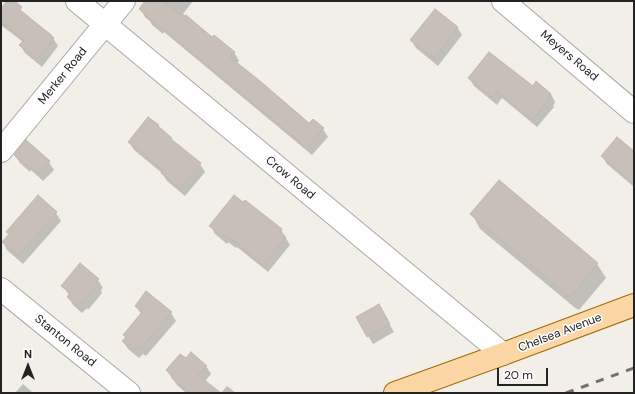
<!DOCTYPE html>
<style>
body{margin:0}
#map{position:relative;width:635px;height:394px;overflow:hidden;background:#f2efe9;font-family:"DM Sans",sans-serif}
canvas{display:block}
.frame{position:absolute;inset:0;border:2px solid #222;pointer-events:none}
.north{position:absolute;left:8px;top:346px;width:40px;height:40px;-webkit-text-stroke:3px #fff;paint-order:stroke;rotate:0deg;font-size:11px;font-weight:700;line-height:16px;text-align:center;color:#222}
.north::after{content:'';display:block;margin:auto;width:14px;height:18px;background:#222;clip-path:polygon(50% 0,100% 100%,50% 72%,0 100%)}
.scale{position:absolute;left:497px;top:368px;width:51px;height:18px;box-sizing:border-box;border:2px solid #222;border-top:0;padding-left:5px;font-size:12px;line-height:14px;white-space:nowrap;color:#222;-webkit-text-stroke:3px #fff;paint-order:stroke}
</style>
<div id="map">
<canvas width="635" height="394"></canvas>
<div class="frame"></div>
<div class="north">N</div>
<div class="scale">20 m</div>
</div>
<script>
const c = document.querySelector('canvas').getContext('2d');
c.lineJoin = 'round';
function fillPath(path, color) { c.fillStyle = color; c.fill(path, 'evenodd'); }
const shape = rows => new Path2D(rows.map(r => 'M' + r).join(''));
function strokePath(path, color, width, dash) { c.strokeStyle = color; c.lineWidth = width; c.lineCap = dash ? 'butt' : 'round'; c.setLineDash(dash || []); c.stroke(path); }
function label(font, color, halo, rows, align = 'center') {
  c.font = font + ' "DM Sans",sans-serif'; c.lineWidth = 3; c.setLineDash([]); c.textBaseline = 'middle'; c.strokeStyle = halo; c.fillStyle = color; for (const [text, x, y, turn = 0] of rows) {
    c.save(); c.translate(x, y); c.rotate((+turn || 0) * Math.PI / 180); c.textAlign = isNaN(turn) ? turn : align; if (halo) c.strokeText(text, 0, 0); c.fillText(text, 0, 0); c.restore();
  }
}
const shadow = shape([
 [146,1,193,1,183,14,212,38,234,52,239,61,236,64,309,125,323,129,328,137,312,155,164,32,163,34,152,25,150,21,145,17,140,9],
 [1,10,53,38,58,46,42,67,25,53,20,45,23,42,1,25],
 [457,27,462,35,438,66,416,48,411,40],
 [469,78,533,87,551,94,555,102,553,106,554,107,537,127,502,98,497,105,474,86],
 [160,129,171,138,173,142,200,164,205,172,185,196,167,181,162,173,134,150,129,142],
 [634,152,634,187,607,164,602,156],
 [15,155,49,162,54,170,43,181,31,170,30,172,20,163],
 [499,181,597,264,606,278,579,310,574,307,480,229,472,214],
 [38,197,56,213,61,221,23,264,7,250,3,242,9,235,7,232],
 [211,226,281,230,290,245,268,272,237,247,236,248,228,242,227,244,215,234],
 [98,280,103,288,101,290,102,293,88,310,87,308,82,313,73,305,68,297,69,295,63,286],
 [136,306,171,313,176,321,146,356,143,354,139,358,128,349,123,341,126,338,124,335,141,314],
 [379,306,394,332,373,344,357,318],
 [186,360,206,366,211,374,205,381,219,393,186,393,177,385,167,371],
 [23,384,33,393,15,393],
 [227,386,236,393,221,393]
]);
const building = shape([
 [7,1,15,1,22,7,20,10,50,34,54,38,37,59,19,45,24,40,1,22,1,8,7,1],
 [145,1,162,1,183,17,186,15,212,37,214,35,235,52,230,57,260,81,309,123,313,119,324,128,307,148,159,25,158,26,146,17,147,15,139,9,145,1],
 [435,9,458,27,434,58,410,40,435,9],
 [489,52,533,86,536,81,551,94,548,97,550,98,532,120,497,91,492,97,468,78,489,52],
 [148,117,159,125,158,126,172,138,171,139,201,163,180,188,161,173,163,170,128,142,148,117],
 [617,137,634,151,634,184,601,156,617,137],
 [26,140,50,161,38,174,26,163,25,165,14,155,26,140],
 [499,180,598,263,570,297,565,293,470,214,499,180],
 [38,195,57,212,18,256,2,242,9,234,6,232,38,195],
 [234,195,243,202,245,200,282,229,280,232,286,237,263,265,232,239,231,240,224,234,222,236,209,226,234,195],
 [80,263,99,279,96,282,98,284,83,302,82,300,77,305,67,297,70,293,61,286,80,263],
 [146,291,172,312,141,348,138,346,134,351,122,341,126,337,123,335,142,312,135,306,146,291],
 [379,304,390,324,367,337,356,317,379,304],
 [191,352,207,366,198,375,221,393,190,393,171,377,172,376,166,370,180,354,186,358,191,352]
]);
const minor = shape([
 [77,1,503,354],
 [503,1,634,112],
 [1,151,124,1],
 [1,289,129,393]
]);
const major = shape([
 [395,393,503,354,634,305]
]);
const rail = shape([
 [566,393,634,368]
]);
const streetNames = [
 ["Meyers Road",569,56,40],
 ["Merker Road",63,76,-51],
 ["Crow Road",290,178,40],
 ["Chelsea Avenue",560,333,-21],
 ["Stanton Road",65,341,39]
];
fillPath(shadow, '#0003');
fillPath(building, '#c7bfb8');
strokePath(building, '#c4b6ab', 1);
strokePath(minor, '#a9a9a9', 24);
strokePath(major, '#a06b00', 24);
strokePath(minor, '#fff', 22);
strokePath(major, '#fcd6a4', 22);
strokePath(rail, '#707070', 3, [8, 8]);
label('12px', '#222', '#fff', streetNames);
</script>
